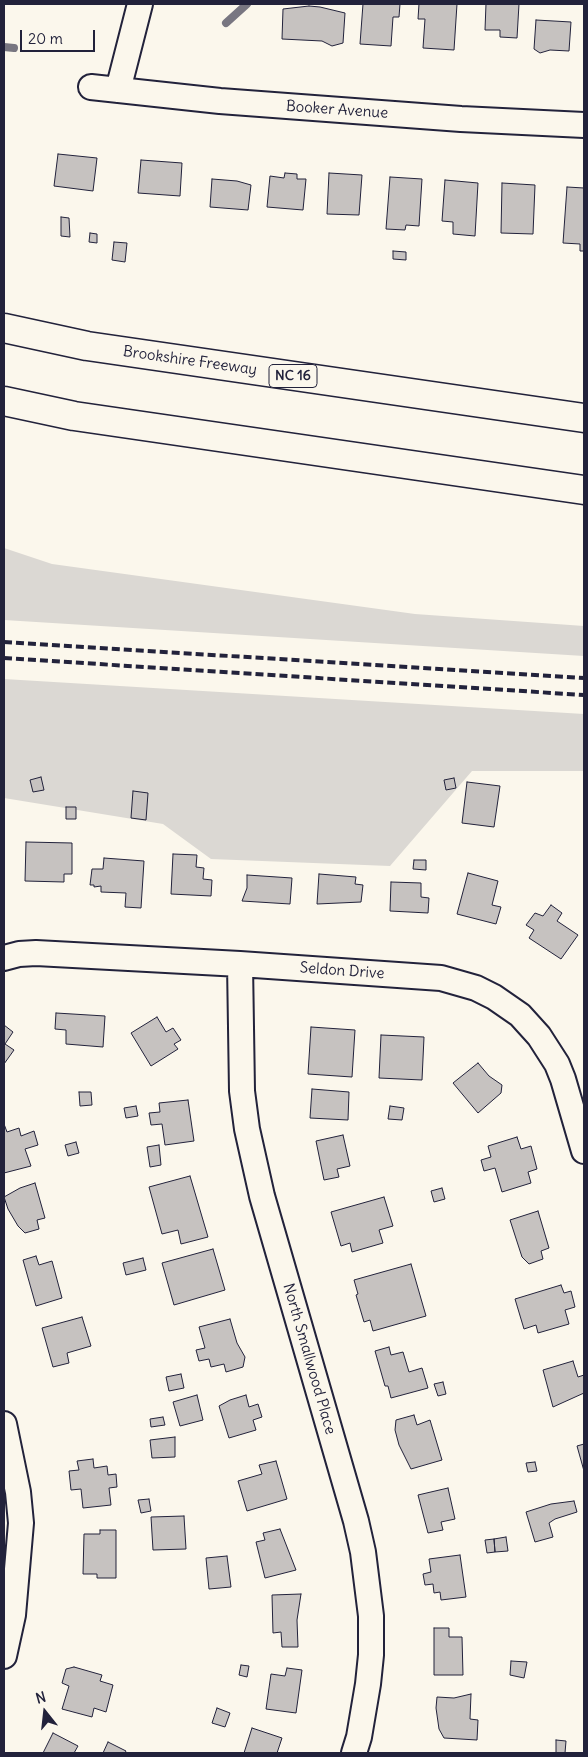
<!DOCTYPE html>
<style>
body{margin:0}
#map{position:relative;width:588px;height:1757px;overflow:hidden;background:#fbf7ec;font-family:Delius,sans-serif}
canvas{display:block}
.frame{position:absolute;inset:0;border:5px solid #22223b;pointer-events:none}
.north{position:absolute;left:20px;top:1687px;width:50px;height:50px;-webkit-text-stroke:4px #fbf7ec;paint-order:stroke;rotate:344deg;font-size:14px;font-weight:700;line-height:20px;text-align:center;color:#22223b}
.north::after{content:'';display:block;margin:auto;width:18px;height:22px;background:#22223b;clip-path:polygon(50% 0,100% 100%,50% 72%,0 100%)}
.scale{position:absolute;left:20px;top:30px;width:75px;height:22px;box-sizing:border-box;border:2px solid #22223b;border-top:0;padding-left:6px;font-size:15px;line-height:18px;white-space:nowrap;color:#22223b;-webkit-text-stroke:4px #fbf7ec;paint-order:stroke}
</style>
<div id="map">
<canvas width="588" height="1757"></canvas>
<div class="frame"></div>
<div class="north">N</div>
<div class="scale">20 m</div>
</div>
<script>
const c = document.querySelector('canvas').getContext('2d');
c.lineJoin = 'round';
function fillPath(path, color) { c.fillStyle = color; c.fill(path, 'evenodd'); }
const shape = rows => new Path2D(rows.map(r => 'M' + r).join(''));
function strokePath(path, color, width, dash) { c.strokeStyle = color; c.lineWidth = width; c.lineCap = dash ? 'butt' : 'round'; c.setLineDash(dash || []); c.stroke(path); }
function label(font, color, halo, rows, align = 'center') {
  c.font = font + ' Delius,sans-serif'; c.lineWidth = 4; c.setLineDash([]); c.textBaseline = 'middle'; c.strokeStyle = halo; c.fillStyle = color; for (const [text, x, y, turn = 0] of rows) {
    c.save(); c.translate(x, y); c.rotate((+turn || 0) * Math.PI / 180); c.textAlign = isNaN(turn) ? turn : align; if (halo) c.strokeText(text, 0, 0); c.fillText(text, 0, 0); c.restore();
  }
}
const green = shape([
 [4,548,52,564,415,614,584,626,584,656,4,620],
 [4,679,584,714,584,771,472,771,390,866,211,859,163,824,4,798]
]);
const stream = shape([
 [226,23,247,4],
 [4,47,14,48]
]);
const building = shape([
 [363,4,400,4,399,17,393,17,391,46,360,44,363,4],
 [419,4,457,4,454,50,423,48,425,19,418,19,419,4],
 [486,4,519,4,517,38,500,37,500,30,485,30,486,4],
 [309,6,320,7,345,13,343,43,332,46,322,41,282,39,283,9,309,6],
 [536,20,571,22,569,51,550,50,540,53,534,49,536,20],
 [58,154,97,158,93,191,54,186,58,154],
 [141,160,182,163,180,196,138,193,141,160],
 [285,173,297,174,297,179,306,179,303,210,267,207,270,176,284,178,285,173],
 [329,173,362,175,359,215,327,214,329,173],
 [390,177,422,179,419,226,406,225,405,230,386,229,390,177],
 [212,179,237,181,251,185,248,210,210,207,212,179],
 [445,180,478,183,475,236,453,234,453,222,442,221,445,180],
 [502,183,535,185,533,234,501,233,502,183],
 [567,187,584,188,584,251,580,251,580,244,563,243,567,187],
 [61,217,69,218,70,237,61,236,61,217],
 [90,233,97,234,97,243,89,242,90,233],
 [114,242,127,243,125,262,112,260,114,242],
 [393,251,406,252,406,260,393,259,393,251],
 [41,777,44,790,33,792,30,780,41,777],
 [454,778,456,788,446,790,444,780,454,778],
 [467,782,500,786,494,827,462,823,467,782],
 [133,791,148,793,146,820,131,818,133,791],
 [66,807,76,807,76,819,66,819,66,807],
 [26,842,72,843,72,874,64,874,64,882,25,881,26,842],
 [173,854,197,855,196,867,204,868,203,879,212,880,211,896,171,894,173,854],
 [104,858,144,861,141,908,125,907,126,893,101,892,101,886,94,887,94,885,90,885,92,869,103,869,104,858],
 [414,860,426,860,426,870,413,869,414,860],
 [468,873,498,881,492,905,501,907,496,924,457,914,468,873],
 [319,874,356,877,355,884,363,885,361,902,317,904,319,874],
 [247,875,292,878,290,904,242,901,247,888,247,875],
 [391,882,421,883,421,897,429,898,428,913,390,911,391,882],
 [551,905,562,913,557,921,578,935,561,959,529,938,534,930,526,925,535,913,543,916,551,905],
 [56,1013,105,1016,103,1047,66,1044,66,1030,55,1029,56,1013],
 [157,1017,166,1032,173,1028,181,1040,174,1044,178,1049,151,1066,131,1033,157,1017],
 [4,1025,13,1032,5,1044,14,1050,4,1064,4,1025],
 [311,1027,355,1030,352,1077,308,1074,311,1027],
 [381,1035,424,1037,422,1080,379,1078,381,1035],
 [478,1063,489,1076,502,1085,501,1093,478,1113,453,1083,478,1063],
 [312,1089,349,1092,348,1120,310,1118,312,1089],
 [79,1092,91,1092,92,1105,80,1106,79,1092],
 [188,1100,194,1141,165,1145,162,1124,151,1125,149,1113,160,1112,159,1103,188,1100],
 [136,1106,138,1116,126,1118,124,1108,136,1106],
 [390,1106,404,1108,402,1120,388,1119,390,1106],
 [4,1124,7,1132,19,1128,21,1136,34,1131,38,1145,25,1149,31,1166,4,1173,4,1124],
 [343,1135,350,1166,337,1169,339,1177,324,1180,316,1141,343,1135],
 [517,1137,521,1149,531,1146,537,1169,528,1172,531,1183,502,1192,495,1168,484,1171,481,1160,491,1157,488,1146,517,1137],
 [76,1142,79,1153,68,1156,65,1145,76,1142],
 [159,1145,161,1165,150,1167,147,1147,159,1145],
 [190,1176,208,1237,181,1244,178,1230,162,1234,149,1187,190,1176],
 [35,1183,45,1218,37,1220,39,1229,25,1233,18,1226,8,1209,4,1197,20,1188,35,1183],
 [442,1188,445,1199,434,1202,431,1191,442,1188],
 [384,1197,393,1226,379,1230,383,1243,352,1252,350,1243,341,1246,331,1212,384,1197],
 [538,1211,549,1248,541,1251,543,1259,529,1264,522,1257,510,1220,538,1211],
 [213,1249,225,1290,174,1305,162,1263,213,1249],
 [36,1256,39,1265,52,1261,62,1298,36,1306,23,1260,36,1256],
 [143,1258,146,1270,126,1275,123,1263,143,1258],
 [411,1264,426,1316,373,1331,370,1320,364,1322,356,1295,358,1294,354,1280,411,1264],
 [561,1285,564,1293,571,1291,575,1307,565,1310,569,1324,538,1333,536,1325,524,1329,515,1299,561,1285],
 [82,1317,91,1346,67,1353,69,1363,53,1367,42,1328,82,1317],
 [230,1319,237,1343,245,1357,243,1367,226,1372,224,1364,211,1367,209,1359,199,1361,196,1350,205,1348,199,1327,230,1319],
 [389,1347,391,1355,403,1352,409,1372,422,1368,428,1388,391,1398,388,1386,385,1386,375,1351,389,1347],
 [573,1361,578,1377,584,1375,584,1393,553,1407,543,1370,573,1361],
 [181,1374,184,1388,169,1391,166,1377,181,1374],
 [443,1382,446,1394,438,1396,434,1384,443,1382],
 [197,1395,203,1420,180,1426,173,1402,197,1395],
 [246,1395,249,1407,258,1404,262,1417,253,1420,256,1430,229,1438,219,1406,230,1400,246,1395],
 [414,1415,417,1425,430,1420,442,1460,411,1469,399,1445,395,1430,396,1420,414,1415],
 [163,1417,165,1425,151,1427,150,1419,163,1417],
 [175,1437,175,1457,152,1458,150,1440,175,1437],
 [584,1444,584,1471,577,1446,584,1444],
 [93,1459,94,1468,107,1466,108,1475,116,1474,117,1487,109,1488,111,1505,83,1508,81,1489,71,1490,69,1471,79,1470,77,1461,93,1459],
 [276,1461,287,1499,247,1511,238,1481,262,1474,259,1465,276,1461],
 [535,1462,537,1471,528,1472,526,1463,535,1462],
 [448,1488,455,1519,441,1522,443,1530,428,1533,418,1495,448,1488],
 [149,1499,151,1511,141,1513,138,1500,149,1499],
 [574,1501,577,1512,555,1519,549,1523,553,1537,535,1542,526,1512,551,1504,574,1501],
 [184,1516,186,1549,153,1550,151,1517,184,1516],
 [280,1529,296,1570,265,1578,256,1542,265,1540,263,1533,280,1529],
 [100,1530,116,1530,116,1578,97,1578,97,1574,83,1574,84,1534,100,1534,100,1530],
 [506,1537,508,1551,495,1552,494,1539,506,1537],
 [494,1539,495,1552,487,1553,485,1540,494,1539],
 [460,1555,466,1597,441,1600,440,1592,434,1593,433,1584,425,1585,423,1574,431,1572,429,1559,460,1555],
 [227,1556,231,1587,209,1589,206,1558,227,1556],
 [301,1594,297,1620,298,1647,282,1647,281,1632,273,1633,272,1595,301,1594],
 [434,1628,449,1628,449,1637,462,1637,463,1675,434,1675,434,1628],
 [511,1661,527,1662,524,1678,510,1675,511,1661],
 [241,1665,249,1666,247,1677,239,1675,241,1665],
 [74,1667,102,1675,100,1681,113,1685,106,1712,94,1708,92,1717,62,1709,69,1686,62,1683,66,1669,74,1667],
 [287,1668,302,1670,296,1713,266,1709,271,1674,285,1676,287,1668],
 [471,1694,470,1719,478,1720,477,1740,444,1738,439,1729,436,1708,437,1697,454,1698,471,1694],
 [217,1708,230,1713,225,1727,212,1723,217,1708],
 [252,1728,282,1738,277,1753,244,1753,252,1728],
 [53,1733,78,1746,74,1753,43,1753,53,1733],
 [556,1740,566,1741,565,1753,556,1753,556,1740],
 [108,1742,126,1751,125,1753,103,1753,108,1742]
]);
const minor = shape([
 [91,87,220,101,461,119,584,125],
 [118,90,140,4],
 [4,958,19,954,36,953,240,964,441,978,476,988,494,997,520,1015,539,1036,557,1064,563,1079,584,1151],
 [240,964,242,1091,247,1129,262,1196,356,1521,363,1552,371,1616,371,1655,368,1684,359,1737,354,1753],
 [4,1424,18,1492,21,1523,13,1615,4,1656]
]);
const motorway = shape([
 [4,328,87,346,584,418],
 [4,401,74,416,584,490]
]);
const rail = shape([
 [4,642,584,678],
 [4,658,584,695]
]);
const shields = [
 [293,376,48]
];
const shieldNames = [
 ["NC 16",293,376]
];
const streetNames = [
 ["Booker Avenue",337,110,4],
 ["Brookshire Freeway",190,361,8],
 ["Seldon Drive",342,971,4],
 ["North Smallwood Place",309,1359,74]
];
fillPath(green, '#dbd8d3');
strokePath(stream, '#787681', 8);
fillPath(building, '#c6c2c0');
strokePath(building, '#22223b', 1);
strokePath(minor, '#22223b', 28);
strokePath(motorway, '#22223b', 31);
strokePath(minor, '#fbf7ec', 24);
strokePath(motorway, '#fbf7ec', 28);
strokePath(rail, '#22223b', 4, [8, 4]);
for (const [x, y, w] of shields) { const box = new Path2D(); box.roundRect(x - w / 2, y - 11.5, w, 23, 4); c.fillStyle = '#fbf7ec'; c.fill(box); strokePath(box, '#22223b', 1); }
label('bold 14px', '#22223b', null, shieldNames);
label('15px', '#22223b', '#fbf7ec', streetNames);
</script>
